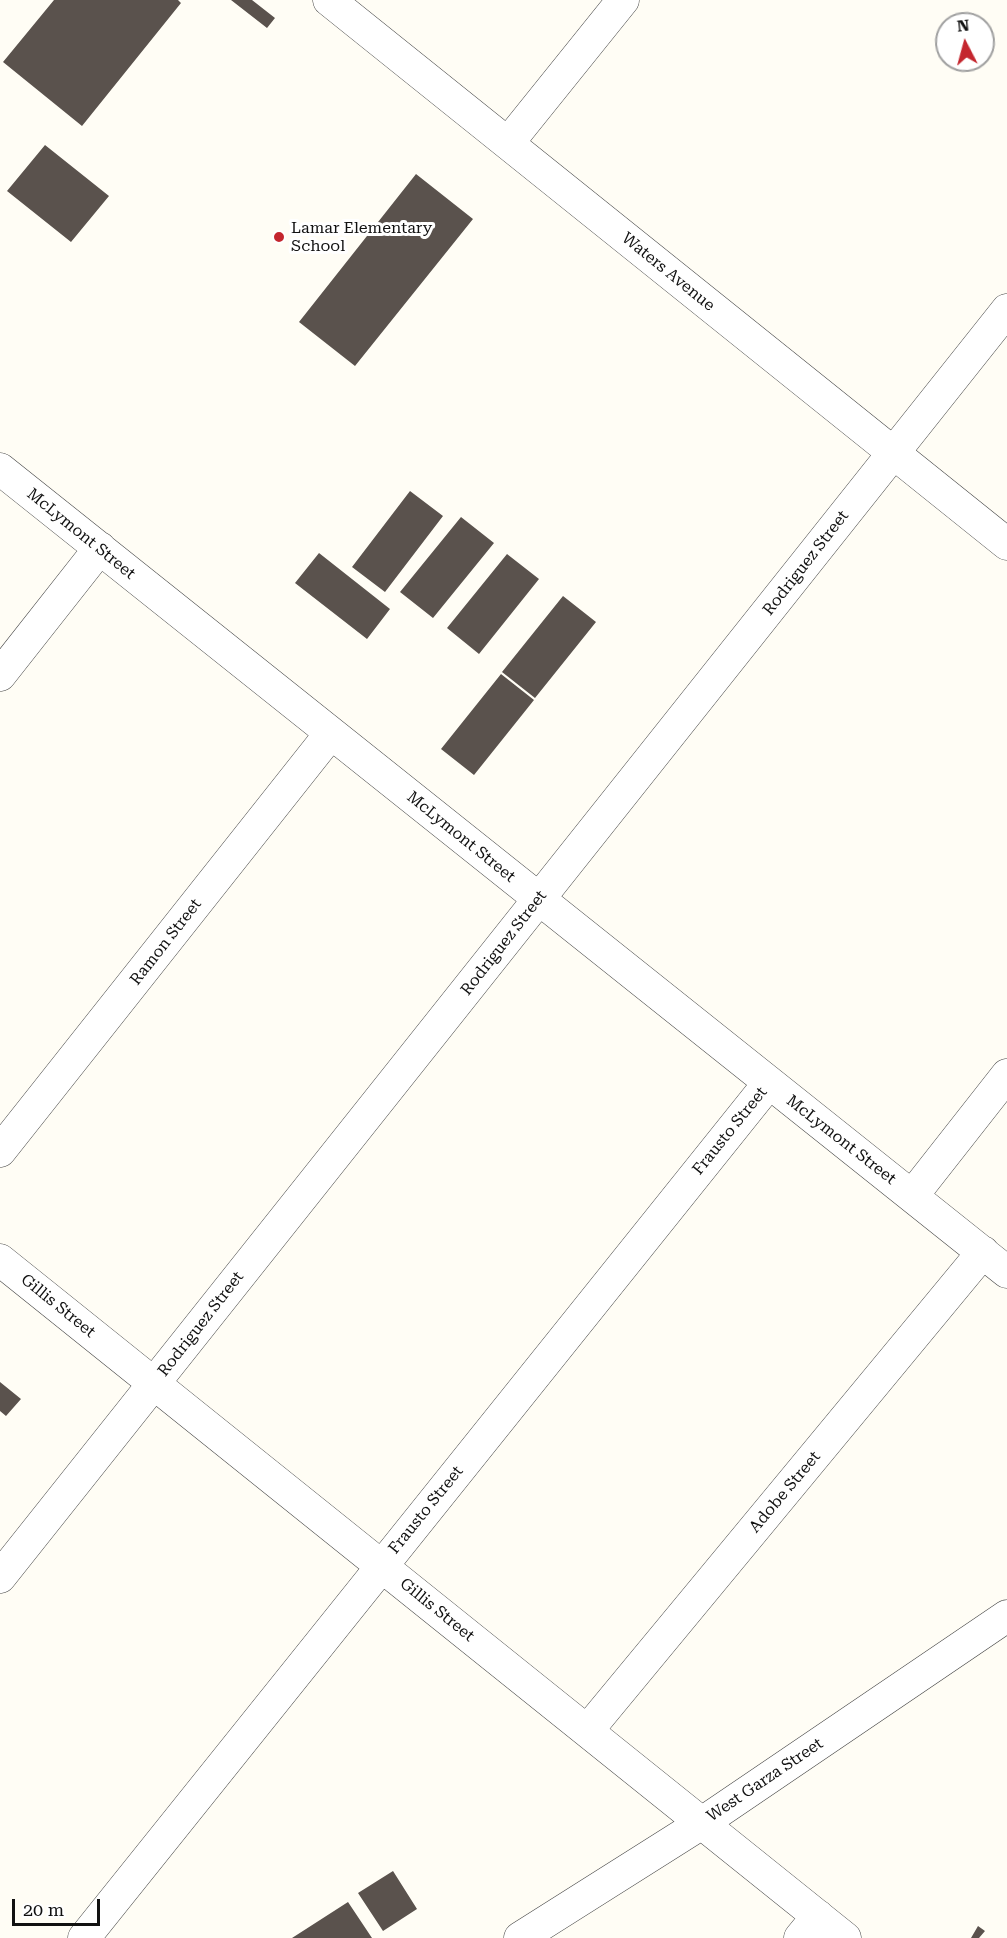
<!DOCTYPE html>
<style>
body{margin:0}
#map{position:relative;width:1007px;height:1938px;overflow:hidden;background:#fffdf5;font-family:"Roboto Serif",serif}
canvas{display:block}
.north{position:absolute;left:935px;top:12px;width:60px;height:60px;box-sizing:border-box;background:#fff;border:2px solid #a0a0a0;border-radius:50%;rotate:354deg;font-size:16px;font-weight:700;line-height:24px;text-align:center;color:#111}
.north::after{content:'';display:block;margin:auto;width:21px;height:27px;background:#c4262e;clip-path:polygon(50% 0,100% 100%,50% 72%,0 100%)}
.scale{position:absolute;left:12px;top:1899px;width:88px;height:27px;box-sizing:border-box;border:3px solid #111;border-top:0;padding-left:8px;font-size:18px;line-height:21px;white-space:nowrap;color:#111;-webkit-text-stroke:4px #fff;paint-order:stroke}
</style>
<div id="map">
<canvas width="1007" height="1938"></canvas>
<div class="north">N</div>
<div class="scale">20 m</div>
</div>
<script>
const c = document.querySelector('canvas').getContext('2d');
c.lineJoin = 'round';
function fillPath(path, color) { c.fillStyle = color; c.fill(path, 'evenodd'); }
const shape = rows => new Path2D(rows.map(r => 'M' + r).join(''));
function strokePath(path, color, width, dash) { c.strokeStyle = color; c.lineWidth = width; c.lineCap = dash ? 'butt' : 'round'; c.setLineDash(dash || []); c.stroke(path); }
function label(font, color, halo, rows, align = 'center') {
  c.font = font + ' "Roboto Serif",serif'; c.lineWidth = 6; c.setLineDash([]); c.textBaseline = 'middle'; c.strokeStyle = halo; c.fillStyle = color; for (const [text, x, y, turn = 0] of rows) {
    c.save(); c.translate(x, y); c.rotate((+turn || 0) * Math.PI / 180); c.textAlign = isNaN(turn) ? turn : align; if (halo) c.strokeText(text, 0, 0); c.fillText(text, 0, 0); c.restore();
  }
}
const building = shape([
 [54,0,178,0,181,3,82,126,3,62],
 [231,0,252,0,275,18,267,28],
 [45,145,109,196,71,242,7,191],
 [416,174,473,219,355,366,299,322],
 [410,491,443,516,385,592,352,567],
 [461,517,494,543,433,618,400,592],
 [319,553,390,609,367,639,295,583],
 [507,554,539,579,479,654,447,628],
 [563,596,596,622,535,698,502,672],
 [501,674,534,700,474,775,441,749],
 [0,1382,21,1399,6,1416,0,1411],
 [393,1871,417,1909,383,1931,358,1893],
 [348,1902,372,1938,292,1938],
 [978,1926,985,1931,979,1938,971,1938]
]);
const minor = shape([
 [329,0,1007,544],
 [508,143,623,0],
 [0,469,1007,1272],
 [0,675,100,548],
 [0,1151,331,733],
 [912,1196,1007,1075],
 [0,1260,845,1938],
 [0,1577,1007,310],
 [587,1731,983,1252],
 [84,1938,769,1083],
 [520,1938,702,1823,1007,1616],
 [800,1938,818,1916]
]);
const markers = [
 [279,237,6,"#c4262e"]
];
const poiNames = [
 ["Lamar Elementary",291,228],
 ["School",291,246]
];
const streetNames = [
 ["Waters Avenue",668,272,39],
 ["McLymont Street",81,534,39],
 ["Rodriguez Street",806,563,-52],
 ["McLymont Street",461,837,39],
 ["Ramon Street",166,942,-52],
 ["Rodriguez Street",504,943,-52],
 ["Frausto Street",730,1131,-51],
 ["McLymont Street",841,1140,38],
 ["Gillis Street",58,1306,39],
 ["Rodriguez Street",201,1324,-52],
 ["Adobe Street",785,1492,-50],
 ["Frausto Street",426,1510,-51],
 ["Gillis Street",437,1610,39],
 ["West Garza Street",765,1780,-34]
];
fillPath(building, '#5a524d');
strokePath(minor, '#444', 33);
strokePath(minor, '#fff', 32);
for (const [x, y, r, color] of markers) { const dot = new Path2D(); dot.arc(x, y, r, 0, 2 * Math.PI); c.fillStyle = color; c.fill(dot); strokePath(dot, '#fff', 2); }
label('16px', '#111', '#fff', poiNames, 'left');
label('16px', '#111', '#fff', streetNames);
</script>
